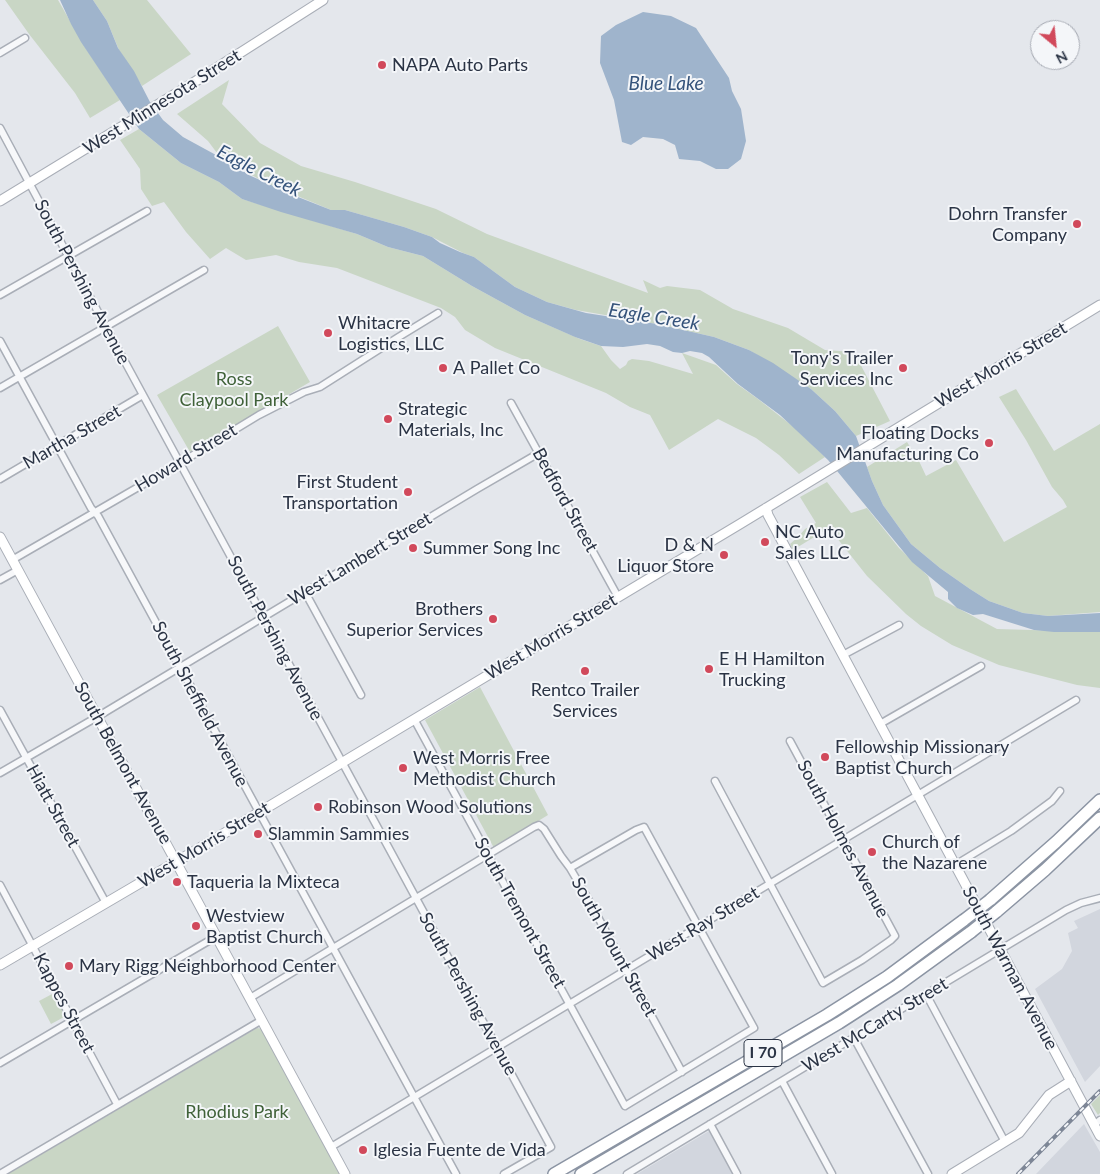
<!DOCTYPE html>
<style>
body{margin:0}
#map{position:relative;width:1100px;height:1174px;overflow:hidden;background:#e4e7ec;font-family:Lato,sans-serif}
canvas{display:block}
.north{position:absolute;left:1030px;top:20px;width:50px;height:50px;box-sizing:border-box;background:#f4f6f9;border:1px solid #a4a8b1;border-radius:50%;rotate:152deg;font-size:14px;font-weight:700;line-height:20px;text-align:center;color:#2b3445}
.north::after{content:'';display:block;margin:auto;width:18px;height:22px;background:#d1495b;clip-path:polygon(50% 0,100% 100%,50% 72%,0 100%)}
</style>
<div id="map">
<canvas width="1100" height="1174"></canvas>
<div class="north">N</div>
</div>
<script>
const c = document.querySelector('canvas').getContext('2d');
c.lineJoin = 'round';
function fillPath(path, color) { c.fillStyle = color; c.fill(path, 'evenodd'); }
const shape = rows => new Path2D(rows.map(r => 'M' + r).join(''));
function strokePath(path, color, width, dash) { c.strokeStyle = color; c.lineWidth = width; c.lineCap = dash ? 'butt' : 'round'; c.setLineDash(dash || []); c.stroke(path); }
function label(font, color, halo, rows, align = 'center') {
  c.font = font + ' Lato,sans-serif'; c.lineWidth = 4; c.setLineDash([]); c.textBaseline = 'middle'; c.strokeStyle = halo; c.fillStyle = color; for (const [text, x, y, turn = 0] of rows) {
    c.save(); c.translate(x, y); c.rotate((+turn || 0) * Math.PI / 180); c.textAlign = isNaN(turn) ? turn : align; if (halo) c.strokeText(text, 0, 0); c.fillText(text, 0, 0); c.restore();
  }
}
const built = shape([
 [1100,909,1100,1066,1085,1082,1035,989,1062,969,1072,951,1068,933,1078,928,1074,921],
 [1084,1124,1100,1152,1100,1174,1036,1174],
 [709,1131,733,1174,637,1174]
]);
const green = shape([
 [5,0,58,0,85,47,120,100,90,118,75,93,29,34],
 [93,0,147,0,191,54,142,86,119,50,107,21],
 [229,80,222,104,260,143,301,166,355,182,436,209,487,234,648,293,643,280,660,288,667,286,700,290,733,309,788,328,825,350,854,352,890,421,856,436,835,411,811,389,749,350,714,337,657,324,576,310,547,302,515,287,474,257,463,253,432,237,404,227,345,210,331,210,264,182,220,157,208,141,177,114],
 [139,129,181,163,219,182,242,199,357,234,388,247,423,256,472,286,525,315,580,339,601,346,611,360,620,369,626,365,628,361,632,359,649,361,693,374,682,353,716,365,737,384,758,399,795,428,825,457,799,474,779,455,756,438,718,419,669,450,650,415,630,407,606,393,495,348,465,330,455,317,441,308,337,268,299,262,276,255,246,260,226,248,210,259,186,232,164,202,152,206,141,189,140,169,120,140],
 [278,326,310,382,190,452,157,395],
 [1016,389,1054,451,1100,424,1100,612,1048,616,1023,613,989,601,970,589,940,568,911,544,883,505,872,481,867,467,907,442,919,461,926,476,956,460,1004,542,1067,507,1063,500,1052,487,1026,440,999,397],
 [827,482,851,513,867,508,899,548,928,576,935,596,997,629,1100,632,1100,688,1077,685,999,665,952,645,921,626,906,614,867,576,829,528,793,550,790,544,799,536,805,529,816,523,800,497],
 [480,687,548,815,494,848,425,720],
 [54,993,66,1016,51,1024,39,1001],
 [257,1028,264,1029,342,1174,8,1174],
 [1100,1095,1100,1113,1098,1115,1091,1104]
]);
const water = shape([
 [60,0,93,0,107,21,118,48,134,71,150,102,163,120,183,137,227,161,251,176,298,197,331,210,345,210,404,227,432,237,440,243,460,252,474,257,515,287,547,302,586,313,657,324,714,337,749,350,773,363,811,389,835,411,856,436,872,481,883,505,911,544,940,568,970,589,989,601,1023,613,1048,616,1100,613,1100,632,1054,632,1034,630,983,614,973,615,957,608,948,599,948,592,912,562,828,460,780,415,738,384,709,357,702,353,690,351,682,353,673,352,660,346,647,344,623,347,601,346,575,337,525,315,472,286,423,256,388,247,357,234,281,212,242,199,219,182,181,163,139,129,81,42,71,24],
 [643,12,671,16,696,28,729,78,732,91,741,109,746,141,741,159,728,169,716,169,700,161,679,159,675,145,663,139,643,137,631,145,622,142,614,100,600,63,601,36,616,25]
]);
const street = shape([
 [0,53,25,38],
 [0,128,105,325,551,1147,504,1174],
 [0,295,147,211],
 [0,341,91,508,98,516,456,1174],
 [0,388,204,270],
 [511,403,618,597],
 [0,479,143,395],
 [12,560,180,463,259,415,304,392,320,387,397,338,438,313],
 [0,580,18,570],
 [305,592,361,695],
 [843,655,899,625],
 [0,710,106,903],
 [414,719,625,1106,754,1028,644,827,636,830,570,868],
 [880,724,981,666],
 [0,773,97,717,477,489,539,453],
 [715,781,823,983,862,960,891,940,895,936,790,741],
 [955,865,1011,831,1052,801,1060,791],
 [0,885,117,1104],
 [926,994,1005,1142],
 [250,998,534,827,539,825,544,829,561,856,570,868,587,897,682,1072],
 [854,1038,928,1174],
 [0,1063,217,936],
 [782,1081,832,1174],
 [710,1124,737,1174],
 [1094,1125,1100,1120],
 [331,1147,1076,700],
 [0,1174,262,1020],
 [627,1174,1066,910,1081,903,1100,898]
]);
const secondary = shape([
 [0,201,185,88,323,0],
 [766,508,768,515,1100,1136],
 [0,537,345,1174],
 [0,965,198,849,740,524,1100,305],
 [952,1174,1019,1133,1049,1095,1071,1081]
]);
const highway = shape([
 [990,900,1056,842,1100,800],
 [996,912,1045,870,1100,818],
 [554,1174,827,1015,887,977,964,920],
 [581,1174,839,1023,898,985,971,932]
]);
const rail = shape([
 [1018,1174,1100,1091]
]);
const highwayBridge = shape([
 [964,920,990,900],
 [971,932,996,912]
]);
const markers = [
 [382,65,5,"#d1495b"],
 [1077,224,5,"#d1495b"],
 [328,333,5,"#d1495b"],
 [443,368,5,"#d1495b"],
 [903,368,5,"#d1495b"],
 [388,419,5,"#d1495b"],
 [989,443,5,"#d1495b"],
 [408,492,5,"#d1495b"],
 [765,542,5,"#d1495b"],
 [413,548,5,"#d1495b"],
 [724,555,5,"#d1495b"],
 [493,619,5,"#d1495b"],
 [709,669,5,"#d1495b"],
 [585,671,5,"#d1495b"],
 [825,757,5,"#d1495b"],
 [403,768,5,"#d1495b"],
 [318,807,5,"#d1495b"],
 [258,834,5,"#d1495b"],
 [872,852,5,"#d1495b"],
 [177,882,5,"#d1495b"],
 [196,926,5,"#d1495b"],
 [69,966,5,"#d1495b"],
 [363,1150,5,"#d1495b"]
];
const shields = [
 [763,1053,38]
];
const shieldNames = [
 ["I 70",763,1053]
];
const poiNames = [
 ["NAPA Auto Parts",392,65],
 ["Dohrn Transfer",1067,214,"right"],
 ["Company",1067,235,"right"],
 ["Whitacre",338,323],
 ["Logistics, LLC",338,344],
 ["Tony's Trailer",893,358,"right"],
 ["Services Inc",893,379,"right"],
 ["A Pallet Co",453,368],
 ["Strategic",398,409],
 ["Materials, Inc",398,430],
 ["Floating Docks",979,433,"right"],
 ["Manufacturing Co",979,454,"right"],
 ["First Student",398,482,"right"],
 ["Transportation",398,503,"right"],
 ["NC Auto",775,532],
 ["Sales LLC",775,553],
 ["D & N",714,545,"right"],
 ["Liquor Store",714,566,"right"],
 ["Summer Song Inc",423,548],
 ["Brothers",483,609,"right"],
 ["Superior Services",483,630,"right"],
 ["E H Hamilton",719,659],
 ["Trucking",719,680],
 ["Rentco Trailer",585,690,"center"],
 ["Services",585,711,"center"],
 ["Fellowship Missionary",835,747],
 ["Baptist Church",835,768],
 ["West Morris Free",413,758],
 ["Methodist Church",413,779],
 ["Robinson Wood Solutions",328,807],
 ["Slammin Sammies",268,834],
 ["Church of",882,842],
 ["the Nazarene",882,863],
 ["Taqueria la Mixteca",187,882],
 ["Westview",206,916],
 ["Baptist Church",206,937],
 ["Mary Rigg Neighborhood Center",79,966],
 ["Iglesia Fuente de Vida",373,1150]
];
const streetNames = [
 ["West Minnesota Street",162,102,-32],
 ["South Pershing Avenue",82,282,62],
 ["West Morris Street",1001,365,-31],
 ["Martha Street",72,437,-30],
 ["Howard Street",186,458,-31],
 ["Bedford Street",565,500,61],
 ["West Lambert Street",360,559,-31],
 ["West Morris Street",551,637,-31],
 ["South Pershing Avenue",275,638,62],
 ["South Sheffield Avenue",200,704,62],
 ["South Belmont Avenue",123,763,61],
 ["Hiatt Street",53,806,61],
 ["South Holmes Avenue",843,839,62],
 ["West Morris Street",204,845,-31],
 ["South Tremont Street",520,913,61],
 ["West Ray Street",703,924,-31],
 ["South Mount Street",614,947,61],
 ["South Warman Avenue",1010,968,62],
 ["South Pershing Avenue",468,994,61],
 ["Kappes Street",64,1003,62],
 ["West McCarty Street",875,1025,-31]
];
const parkNames = [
 ["Ross",234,379],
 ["Claypool Park",234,400],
 ["Rhodius Park",237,1112]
];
const waterNames = [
 ["Blue Lake",666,84],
 ["Eagle Creek",259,171,27],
 ["Eagle Creek",654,317,9]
];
fillPath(built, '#d2d6de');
fillPath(green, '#c9d6c5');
fillPath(water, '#9fb4cc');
strokePath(street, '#a9aeb7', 9);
strokePath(secondary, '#a9aeb7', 11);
strokePath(highway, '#8b94a3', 14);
strokePath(street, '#f7f8fa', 6);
strokePath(secondary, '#fff', 9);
strokePath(highway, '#fff', 11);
strokePath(rail, '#7d8696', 4);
strokePath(rail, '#f4f6f9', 2, [5.5]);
strokePath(highwayBridge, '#8b94a3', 14, []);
strokePath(highwayBridge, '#fff', 11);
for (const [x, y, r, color] of markers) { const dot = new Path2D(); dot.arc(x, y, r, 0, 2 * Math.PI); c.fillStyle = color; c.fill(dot); strokePath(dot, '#f4f6f9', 2); }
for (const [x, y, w] of shields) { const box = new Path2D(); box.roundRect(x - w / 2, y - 13.5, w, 27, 4); c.fillStyle = '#f4f6f9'; c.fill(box); strokePath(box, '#2b3445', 1); }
label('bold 16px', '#2b3445', null, shieldNames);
label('18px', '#2b3445', '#f4f6f9', poiNames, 'left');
label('18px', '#2b3445', '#f4f6f9', streetNames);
label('18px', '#3f6138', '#f4f6f9', parkNames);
label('italic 19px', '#34527a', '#f4f6f9', waterNames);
</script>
